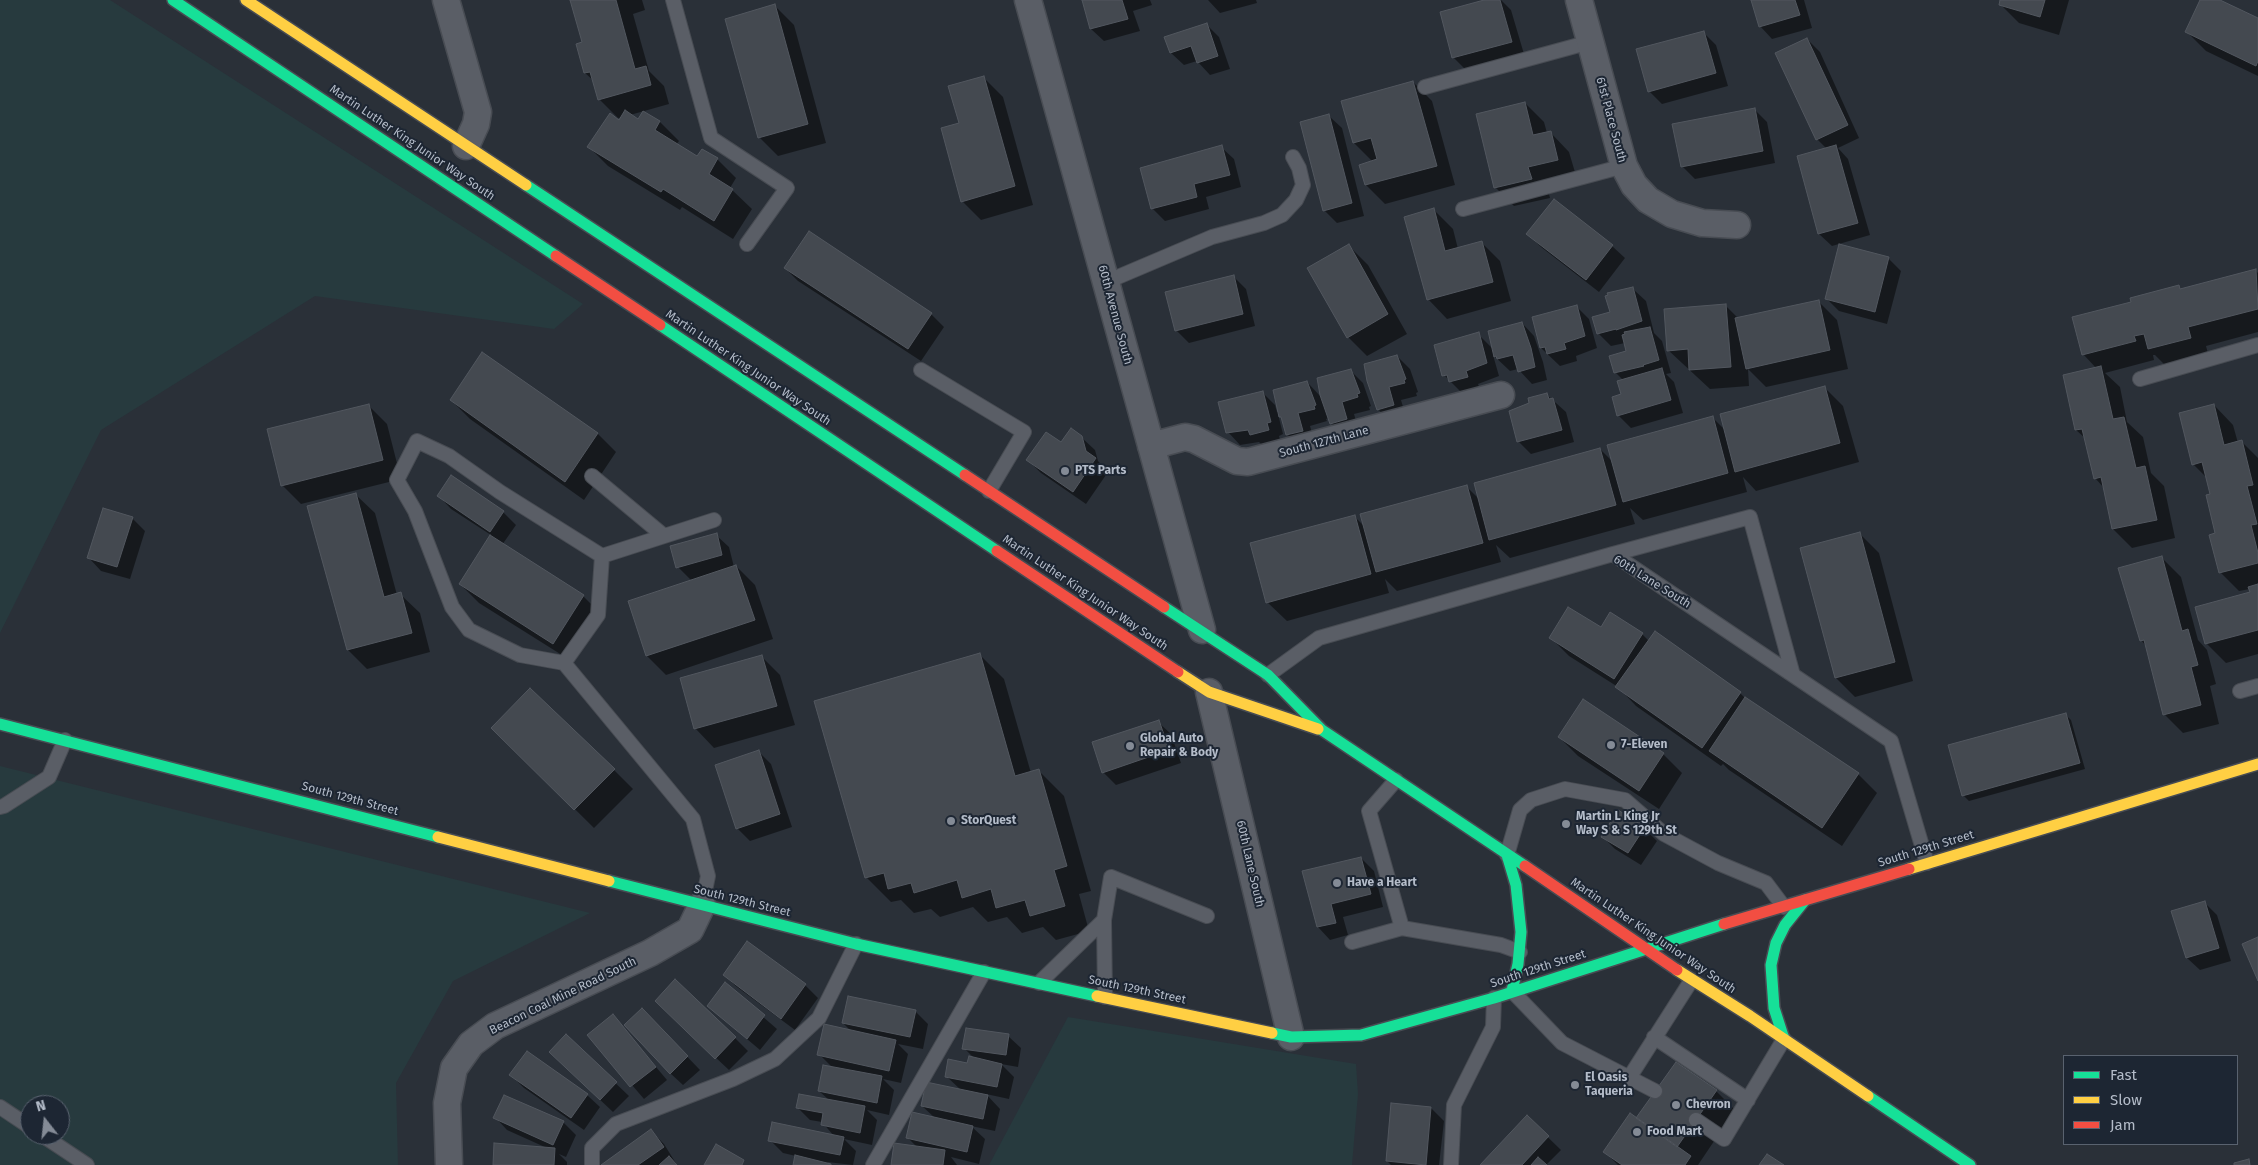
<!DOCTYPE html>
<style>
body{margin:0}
#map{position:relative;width:2258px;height:1165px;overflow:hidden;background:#2a3038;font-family:"Fira Sans",sans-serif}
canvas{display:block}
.legend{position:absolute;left:2063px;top:1055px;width:175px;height:90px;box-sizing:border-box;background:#1d2633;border:1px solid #59626f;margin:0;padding:6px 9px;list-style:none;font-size:15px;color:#b4bcc9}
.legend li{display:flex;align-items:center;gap:10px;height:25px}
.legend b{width:25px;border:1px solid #59626f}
.north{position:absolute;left:20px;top:1095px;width:50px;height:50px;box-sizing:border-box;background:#1d2633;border:1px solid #59626f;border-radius:50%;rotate:344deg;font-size:14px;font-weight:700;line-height:20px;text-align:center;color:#b4bcc9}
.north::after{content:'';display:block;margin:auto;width:18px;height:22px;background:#848b96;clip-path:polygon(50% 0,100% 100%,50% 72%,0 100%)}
</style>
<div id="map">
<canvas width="2258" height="1165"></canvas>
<ul class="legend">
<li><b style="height:6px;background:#16e098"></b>Fast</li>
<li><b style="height:6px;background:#ffcf43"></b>Slow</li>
<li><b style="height:6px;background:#f24e42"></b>Jam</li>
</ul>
<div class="north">N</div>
</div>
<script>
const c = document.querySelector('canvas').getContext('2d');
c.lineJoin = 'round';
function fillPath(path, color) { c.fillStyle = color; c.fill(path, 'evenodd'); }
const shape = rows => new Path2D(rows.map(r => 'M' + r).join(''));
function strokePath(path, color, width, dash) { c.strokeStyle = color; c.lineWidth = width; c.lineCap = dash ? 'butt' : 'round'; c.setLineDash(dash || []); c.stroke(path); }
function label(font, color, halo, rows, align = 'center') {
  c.font = font + ' "Fira Sans",sans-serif'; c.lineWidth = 4; c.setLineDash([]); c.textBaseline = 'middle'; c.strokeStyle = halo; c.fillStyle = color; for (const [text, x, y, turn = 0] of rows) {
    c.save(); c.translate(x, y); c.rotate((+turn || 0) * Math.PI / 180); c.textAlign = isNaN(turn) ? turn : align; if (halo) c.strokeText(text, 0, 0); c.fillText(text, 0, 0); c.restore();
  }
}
const green = shape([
 [0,0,110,0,583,304,554,329,315,296,101,430,0,633],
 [0,766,590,913,453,981,396,1083,398,1165,0,1165],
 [30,1105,60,1105,60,1135,30,1135],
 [1068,1017,1356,1064,1358,1094,1352,1165,989,1165]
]);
const shadow = shape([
 [571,0,642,0,645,10,633,14,649,71,664,86,669,104,630,115,638,121,644,112,660,122,679,141,676,145,698,158,703,150,717,159,736,178,730,188,752,209,733,239,682,207,680,210,608,166,589,147,621,122,622,117,618,118,599,99,595,82,585,73,577,45,584,43],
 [1083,0,1150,0,1152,5,1133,11,1140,31,1104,41,1091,29],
 [1208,0,1256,0,1257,3,1220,13],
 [1488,0,1501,0,1511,10,1524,54,1466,70,1453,57],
 [1752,0,1804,0,1812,28,1772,39,1760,26],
 [2001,0,2069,0,2059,35,2019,23,2000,4],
 [2202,0,2217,0,2258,19,2258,76,2206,51,2187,32],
 [775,6,794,25,826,143,778,156,759,137],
 [1206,24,1219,37,1230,69,1210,75,1197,61,1184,65,1171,53],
 [1703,32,1716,45,1728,86,1662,104,1649,91],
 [1807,39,1820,52,1859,138,1838,148,1848,159,1870,235,1832,246,1819,234,1827,149,1817,139],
 [984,78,1003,97,1033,205,981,220,962,201,960,124],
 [1413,82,1432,101,1455,185,1385,204,1366,185,1373,162,1354,143],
 [1525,103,1544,122,1547,133,1550,132,1569,152,1577,179,1547,186,1550,198,1514,206,1495,187],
 [1754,109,1767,122,1775,163,1695,179,1682,166],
 [1329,116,1342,128,1364,216,1337,223,1324,210],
 [1221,147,1234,159,1241,187,1206,197,1209,209,1165,221,1152,208],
 [1434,210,1453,229,1458,249,1481,242,1500,261,1511,301,1447,319,1428,299],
 [1528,234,1612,246,1625,258,1599,292,1541,247],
 [1349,246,1368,265,1407,334,1367,356,1348,337],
 [1888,258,1901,271,1887,324,1839,311,1826,298],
 [785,268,931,314,944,327,921,361,798,281],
 [2256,271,2258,273,2258,332,2206,346,2209,357,2168,368,2155,355,2153,355,2154,360,2105,373,2120,387,2127,422,2143,437,2151,473,2164,486,2175,538,2132,548,2113,529,2104,488,2095,478,2086,439,2076,430,2097,369,2083,354,2132,303,2178,287,2182,290],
 [1233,276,1246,289,1255,326,1189,343,1176,330],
 [1633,289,1646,301,1654,333,1662,341,1671,373,1666,374,1674,382,1683,413,1631,428,1618,415,1623,395,1623,380,1615,372,1628,352,1625,343,1611,346,1598,333,1611,313],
 [1818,301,1837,320,1848,369,1766,387,1748,369,1749,386,1710,389,1668,350,1725,305,1739,319],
 [1576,306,1589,319,1597,348,1576,356,1577,361,1560,366,1541,348],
 [1522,323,1534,336,1543,362,1547,380,1532,384,1518,369,1510,371,1493,355,1499,376,1478,384,1480,389,1463,394,1444,375,1478,334,1492,348],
 [1397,356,1410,369,1418,392,1416,393,1417,396,1401,400,1406,417,1390,422,1378,409],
 [1350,370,1363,383,1371,406,1369,407,1370,410,1354,414,1359,431,1344,436,1331,423,1329,418,1326,419,1327,421,1310,426,1315,443,1300,447,1287,434,1283,419,1278,414,1283,434,1279,436,1281,443,1264,447,1259,442,1240,445,1228,432,1262,392,1275,405,1277,412,1279,412,1307,382,1322,398],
 [1824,387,1843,406,1859,462,1756,491,1743,477,1747,492,1643,520,1630,508,1635,524,1510,558,1496,545,1501,562,1397,591,1385,579,1389,593,1287,621,1267,602,1354,516,1365,527,1466,486,1479,499,1600,449,1613,462,1712,417,1726,431],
 [1546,394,1566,412,1574,442,1531,454,1518,441,1531,403],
 [451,400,597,433,616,452,584,500,470,419],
 [368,405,387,424,401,479,301,504,282,485],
 [2214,405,2233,425,2238,443,2242,442,2258,458,2258,654,2226,663,2207,644,2197,608,2251,593,2250,589,2239,591,2220,572,2217,534,2207,478,2193,464],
 [1081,437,1095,450,1098,461,1108,472,1086,504,1041,473,1028,460],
 [452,477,503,512,516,525,502,545,583,596,602,615,573,662,479,603,460,584,491,535,451,509,439,496],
 [355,494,375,513,397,595,400,594,420,613,430,652,367,669,348,650],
 [132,518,145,531,130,579,101,571,89,558],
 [1860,534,1879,553,1913,681,1855,697,1836,678],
 [716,535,729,547,734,567,736,566,755,585,773,639,666,675,647,656,629,602,692,581,678,567],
 [2162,558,2181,577,2198,640,2207,650,2216,684,2210,686,2219,724,2183,733,2164,714,2146,646,2141,640],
 [1601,629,1642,634,1649,641,1740,693,1747,700,1858,774,1877,793,1842,846,1729,770,1723,764,1721,766,1636,706,1618,687,1569,656,1550,637],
 [979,654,1004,679,1031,773,1039,771,1064,796,1091,891,1079,894,1089,931,1056,940,1043,927,1022,933,1007,917,988,922,973,907,940,917,931,909,914,913,901,900,891,902,866,877],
 [761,656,780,675,795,725,714,748,695,728],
 [2065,714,2071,720,2085,769,1969,801,1963,795],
 [1158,722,1171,734,1181,763,1116,785,1103,772],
 [493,728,614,770,633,789,594,828],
 [1559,737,1663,754,1682,773,1659,809,1578,756],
 [759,752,771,764,792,827,750,841,737,828],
 [1644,828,1657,841,1641,865,1615,849,1603,837],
 [1361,858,1374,871,1383,907,1343,917,1348,935,1330,940,1318,927,1304,872],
 [2204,902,2217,915,2231,961,2200,970,2187,958],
 [747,942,805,985,818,998,795,1030,737,987,724,975],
 [725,984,777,1029,760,1050,708,1006],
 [915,1011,928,1024,923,1049,898,1044,908,1054,901,1083,883,1079,894,1090,889,1115,867,1110,877,1120,872,1145,844,1139,856,1151,853,1165,827,1162,830,1165,794,1165,796,1156,783,1153,770,1140,834,1136,822,1122,810,1120,797,1107,830,1101,819,1091,832,1067,819,1054,852,1032,843,1023],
 [669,1014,735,1038,748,1051,729,1070],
 [613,1016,667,1080,644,1099,589,1035],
 [654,1022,700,1070,683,1085,670,1073],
 [566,1036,629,1096,613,1112,563,1065],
 [1008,1036,1021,1048,1018,1067,1001,1064,1014,1077,1009,1099,986,1094,1000,1109,995,1131,971,1126,985,1139,979,1164,951,1157,957,1165,893,1165,917,1147,907,1137,935,1118,922,1106,961,1090,946,1076,968,1065,975,1059,964,1048],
 [1676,1063,1716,1091,1735,1110,1698,1165,1618,1165,1605,1152,1636,1120],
 [511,1075,587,1095,600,1107,584,1130,524,1088],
 [1431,1108,1444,1121,1439,1165,1391,1165,1387,1161],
 [495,1117,563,1122,576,1135,566,1157,559,1154,567,1162,567,1165,494,1165,547,1148,507,1130],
 [1527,1117,1561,1150,1546,1165,1482,1165],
 [651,1131,664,1144,677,1165,603,1165]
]);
const building = shape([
 [570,0,616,0,635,69,646,66,651,85,598,100,590,72,584,73,576,44,582,42,570,0],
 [1082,0,1122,0,1128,19,1090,29,1082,0],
 [1484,0,1500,0,1512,42,1452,58,1440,12,1484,0],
 [1751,0,1795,0,1800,15,1759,27,1751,0],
 [2000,0,2045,0,2040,17,1999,5,2000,0],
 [2200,0,2220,0,2258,18,2258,61,2256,66,2185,32,2200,0],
 [775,4,808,124,758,138,725,19,775,4],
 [1207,23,1218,56,1197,63,1191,46,1170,53,1164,37,1207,23],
 [1704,31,1716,73,1648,92,1636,49,1704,31],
 [1807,38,1848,125,1816,140,1775,53,1807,38],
 [984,76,1015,186,961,202,941,128,959,123,948,86,984,76],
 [1413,81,1437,166,1365,185,1359,165,1377,159,1371,138,1353,143,1341,101,1413,81],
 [1525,102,1533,135,1551,131,1558,160,1528,167,1532,179,1494,188,1476,114,1525,102],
 [1755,108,1763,151,1681,167,1672,124,1755,108],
 [625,110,638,119,643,111,660,121,655,130,697,156,702,149,718,158,709,174,733,189,714,221,663,189,661,192,587,147,610,113,619,120,625,110],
 [1329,114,1352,203,1323,211,1300,122,1329,114],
 [1222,145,1230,175,1194,184,1197,197,1151,209,1140,168,1222,145],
 [1836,145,1858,223,1818,234,1797,156,1836,145],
 [1554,199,1613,245,1586,280,1526,234,1554,199],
 [1434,208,1445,251,1482,241,1493,282,1427,300,1404,217,1434,208],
 [809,231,932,313,908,349,784,268,809,231],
 [1349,244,1388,314,1347,338,1307,268,1349,244],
 [1839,244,1889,257,1875,312,1825,299,1839,244],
 [2256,269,2258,309,2188,327,2191,338,2148,349,2144,334,2134,336,2136,341,2082,355,2072,317,2131,302,2130,298,2179,285,2180,289,2256,269],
 [1234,275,1243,314,1175,331,1165,292,1234,275],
 [1633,287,1642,321,1616,330,1616,329,1597,334,1592,317,1610,312,1605,296,1608,295,1607,293,1633,287],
 [1819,300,1830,350,1746,369,1735,318,1819,300],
 [1726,304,1731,367,1689,370,1688,349,1667,351,1664,309,1726,304],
 [1577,305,1585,336,1564,343,1566,349,1547,354,1545,347,1540,348,1532,317,1577,305],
 [1522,322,1531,348,1535,367,1518,372,1513,355,1497,359,1496,356,1494,357,1488,331,1522,322],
 [1650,327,1659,360,1643,365,1644,366,1614,373,1609,356,1626,351,1622,335,1625,334,1624,332,1650,327],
 [1479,332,1487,363,1466,371,1468,377,1449,382,1447,375,1442,376,1434,345,1479,332],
 [482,352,598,433,565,482,450,400,482,352],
 [1397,355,1406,379,1404,380,1405,383,1389,387,1394,405,1377,410,1367,381,1364,364,1397,355],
 [2101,366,2113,419,2124,417,2136,468,2145,466,2157,520,2112,529,2101,477,2094,479,2082,429,2075,430,2063,375,2101,366],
 [1662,368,1671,400,1617,416,1612,397,1621,394,1617,381,1662,368],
 [1351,369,1360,393,1357,394,1358,397,1342,402,1347,419,1330,424,1320,395,1317,378,1351,369],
 [1307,381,1316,405,1314,406,1315,409,1298,413,1303,431,1286,435,1281,417,1279,417,1273,390,1307,381],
 [1825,386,1840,443,1735,472,1720,414,1825,386],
 [1263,391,1271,422,1267,423,1269,430,1250,435,1248,430,1226,433,1218,402,1263,391],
 [1547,393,1549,399,1553,398,1562,430,1517,442,1509,411,1529,403,1528,398,1547,393],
 [369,404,383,460,281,486,267,429,369,404],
 [2214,404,2224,445,2242,440,2253,485,2247,486,2257,524,2251,525,2258,553,2258,563,2219,573,2209,535,2215,533,2206,495,2210,494,2202,462,2192,465,2179,413,2214,404],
 [1713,416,1728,473,1623,502,1607,445,1713,416],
 [1071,428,1082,436,1086,451,1096,458,1073,492,1026,460,1046,432,1061,442,1071,428],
 [1600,448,1616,505,1489,540,1474,483,1600,448],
 [451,475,504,511,490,532,437,496,451,475],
 [1467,485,1483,543,1376,572,1360,514,1467,485],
 [356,493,384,597,401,592,412,633,347,650,307,506,356,493],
 [103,508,133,517,117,567,87,558,103,508],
 [1355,515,1371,574,1266,603,1250,543,1355,515],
 [1860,532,1895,662,1835,678,1800,548,1860,532],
 [717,533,722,555,676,568,670,546,717,533],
 [490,535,584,595,553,644,459,584,490,535],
 [2162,556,2182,631,2188,629,2198,665,2191,667,2201,705,2163,715,2144,640,2140,641,2118,568,2162,556],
 [736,565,755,620,646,656,628,601,736,565],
 [2258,584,2258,630,2205,644,2195,607,2250,592,2248,587,2258,584],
 [1568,607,1601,627,1610,612,1643,633,1614,679,1549,638,1568,607],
 [1655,631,1741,692,1702,748,1615,687,1655,631],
 [980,653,1015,776,1039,769,1067,866,1054,870,1065,906,1030,916,1025,900,996,908,991,889,962,898,957,880,914,893,911,883,888,889,884,873,865,878,814,701,980,653],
 [762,655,777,706,694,729,680,678,762,655],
 [530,688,615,769,574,810,491,728,530,688],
 [1745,697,1859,773,1822,828,1709,751,1745,697],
 [1583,699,1664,753,1639,791,1558,737,1583,699],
 [2066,713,2080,763,1962,796,1948,745,2066,713],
 [1159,720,1169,750,1102,773,1092,742,1159,720],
 [759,750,780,814,736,829,715,765,759,750],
 [1618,810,1645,827,1628,853,1601,837,1618,810],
 [1361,857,1371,894,1331,904,1336,923,1317,927,1302,871,1361,857],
 [2205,901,2219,948,2186,958,2171,911,2205,901],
 [2258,937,2258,981,2242,944,2258,937],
 [747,941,806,984,781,1019,723,975,747,941],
 [675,979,736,1037,715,1059,655,1001,675,979],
 [725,982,765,1015,747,1039,707,1006,725,982],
 [848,996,916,1010,910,1037,842,1023,848,996],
 [642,1008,688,1056,670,1074,624,1025,642,1008],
 [613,1014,656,1067,630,1087,587,1035,613,1014],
 [824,1024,896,1040,889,1071,817,1055,824,1024],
 [966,1028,1009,1034,1006,1055,962,1049,966,1028],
 [566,1034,617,1082,600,1100,549,1052,566,1034],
 [527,1051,588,1094,571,1118,509,1075,527,1051],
 [969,1056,1002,1064,997,1087,945,1077,948,1059,967,1063,969,1056],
 [1676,1062,1717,1090,1677,1147,1636,1118,1676,1062],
 [823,1065,882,1076,877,1103,818,1091,823,1065],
 [926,1082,988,1095,983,1119,921,1106,926,1082],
 [799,1094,865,1106,860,1133,821,1125,823,1113,796,1108,799,1094],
 [504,1095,564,1121,553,1145,493,1118,504,1095],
 [1391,1103,1431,1107,1426,1165,1386,1161,1391,1103],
 [912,1112,973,1126,967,1152,906,1138,912,1112],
 [1630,1113,1691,1156,1685,1165,1622,1165,1603,1152,1630,1113],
 [1527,1115,1549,1136,1522,1165,1480,1165,1527,1115],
 [772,1122,844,1137,840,1155,768,1141,772,1122],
 [651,1129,664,1147,638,1165,601,1165,651,1129],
 [494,1143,555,1148,554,1165,493,1165,494,1143],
 [894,1143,945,1150,943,1165,891,1165,894,1143],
 [716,1144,744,1160,742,1165,704,1165,716,1144],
 [1767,1154,1784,1165,1759,1165,1767,1154],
 [795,1155,831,1164,831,1165,793,1165,795,1155],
 [669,1156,677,1165,659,1165,669,1156],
 [1538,1157,1547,1165,1531,1165,1538,1157],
 [2249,1159,2250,1165,2234,1165,2234,1163,2249,1159]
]);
const lane = shape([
 [673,0,711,138,787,188,747,244],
 [1425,87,1590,42],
 [1463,209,1624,166],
 [1106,282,1212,237,1264,223,1282,215,1296,200,1303,185,1299,168,1293,157],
 [921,370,1024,432,989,491],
 [2140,379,2258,345],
 [592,476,664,536],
 [1613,554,1750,517,1793,675],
 [602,556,714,520],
 [564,663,520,655,469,630,452,607,415,511,397,480,417,441,449,456,500,492,602,556,598,615,564,663,693,819,708,876,702,905],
 [1268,675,1319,638,1613,554,1891,741,1927,863],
 [2240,691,2258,686],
 [1396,780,1369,811,1402,928],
 [0,807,4,806,49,777,65,740],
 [1507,855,1520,810,1531,800,1565,789,1625,800,1664,834,1718,863,1766,883,1784,907],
 [1104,920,1111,877,1207,916],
 [1352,942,1402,928,1501,945,1520,952],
 [1039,983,1104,920,1105,997],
 [1512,991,1562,1043,1655,1091],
 [1654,1037,1748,1100],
 [1629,1078,1691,981],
 [0,1107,30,1127],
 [1696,1120,1724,1139,1784,1039],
 [42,1135,87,1165],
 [592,1165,592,1148,616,1124,733,1079,775,1059,819,1018,856,944],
 [873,1165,984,972],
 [1451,1165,1454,1105,1493,1027,1494,998]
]);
const street = shape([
 [446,0,478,112,476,124,466,146],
 [1028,0,1202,630],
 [1579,0,1624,166,1634,185,1648,200,1672,214,1702,223,1737,225],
 [1151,446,1185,437,1194,439,1237,461,1248,462,1501,395],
 [1209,692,1291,1037],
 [449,1165,447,1103,454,1068,471,1044,495,1026,650,953,690,930,702,905]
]);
const fast = shape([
 [173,0,556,256],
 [526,185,965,475],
 [660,325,997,551],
 [1164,607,1268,675,1322,730,1525,866],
 [0,724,438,837],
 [1507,855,1516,885,1521,932,1518,964,1512,991],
 [609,881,856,944,1097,996],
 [1272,1033,1291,1037,1361,1035,1494,998,1724,924],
 [1784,1039,1774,1008,1771,965,1776,943,1785,925,1805,900],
 [1868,1096,1970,1165]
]);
const slow = shape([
 [246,0,526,185],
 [1178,672,1209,692,1318,729],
 [438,837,609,881],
 [1909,869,2258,764],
 [1677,970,1750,1016,1868,1096],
 [1097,996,1272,1033]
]);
const jam = shape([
 [556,256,660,325],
 [965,475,1164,607],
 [997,551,1178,672],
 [1525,866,1677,970],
 [1724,924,1909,869]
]);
const markers = [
 [1065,471,5,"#848b96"],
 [1611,745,5,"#848b96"],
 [1130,746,5,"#848b96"],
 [951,821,5,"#848b96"],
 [1566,824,5,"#848b96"],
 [1337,883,5,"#848b96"],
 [1575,1085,5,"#848b96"],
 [1676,1105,5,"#848b96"],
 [1637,1132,5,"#848b96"]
];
const streetNames = [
 ["61st Place South",1611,120,75],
 ["Martin Luther King Junior Way South",412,143,34],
 ["60th Avenue South",1115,315,75],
 ["Martin Luther King Junior Way South",748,368,34],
 ["South 127th Lane",1324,442,-15],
 ["60th Lane South",1652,582,32],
 ["Martin Luther King Junior Way South",1085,593,34],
 ["South 129th Street",350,799,15],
 ["South 129th Street",1926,849,-17],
 ["60th Lane South",1250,864,77],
 ["South 129th Street",742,901,14],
 ["Martin Luther King Junior Way South",1653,936,34],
 ["South 129th Street",1538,969,-18],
 ["South 129th Street",1137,990,12],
 ["Beacon Coal Mine Road South",563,996,-26]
];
const poiNames = [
 ["PTS Parts",1075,471],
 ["Global Auto",1140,739],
 ["Repair & Body",1140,753],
 ["7-Eleven",1621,745],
 ["Martin L King Jr",1576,817],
 ["Way S & S 129th St",1576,831],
 ["StorQuest",961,821],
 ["Have a Heart",1347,883],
 ["El Oasis",1585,1078],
 ["Taqueria",1585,1092],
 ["Chevron",1686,1105],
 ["Food Mart",1647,1132]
];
fillPath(green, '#273a3e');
fillPath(shadow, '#0007');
fillPath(building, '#444950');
strokePath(building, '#52575f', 1);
strokePath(lane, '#484c53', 16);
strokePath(street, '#484c53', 29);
strokePath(fast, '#484c53', 14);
strokePath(slow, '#484c53', 14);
strokePath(jam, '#484c53', 14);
strokePath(lane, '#5a5e66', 14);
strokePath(street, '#5a5e66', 26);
strokePath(fast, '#16e098', 11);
strokePath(slow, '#ffcf43', 11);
strokePath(jam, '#f24e42', 11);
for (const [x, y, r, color] of markers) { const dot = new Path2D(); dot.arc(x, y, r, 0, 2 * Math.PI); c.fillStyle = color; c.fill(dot); strokePath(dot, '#1d2633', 2); }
label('12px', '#b4bcc9', '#1d2633', streetNames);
label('bold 12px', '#b4bcc9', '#1d2633', poiNames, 'left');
</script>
